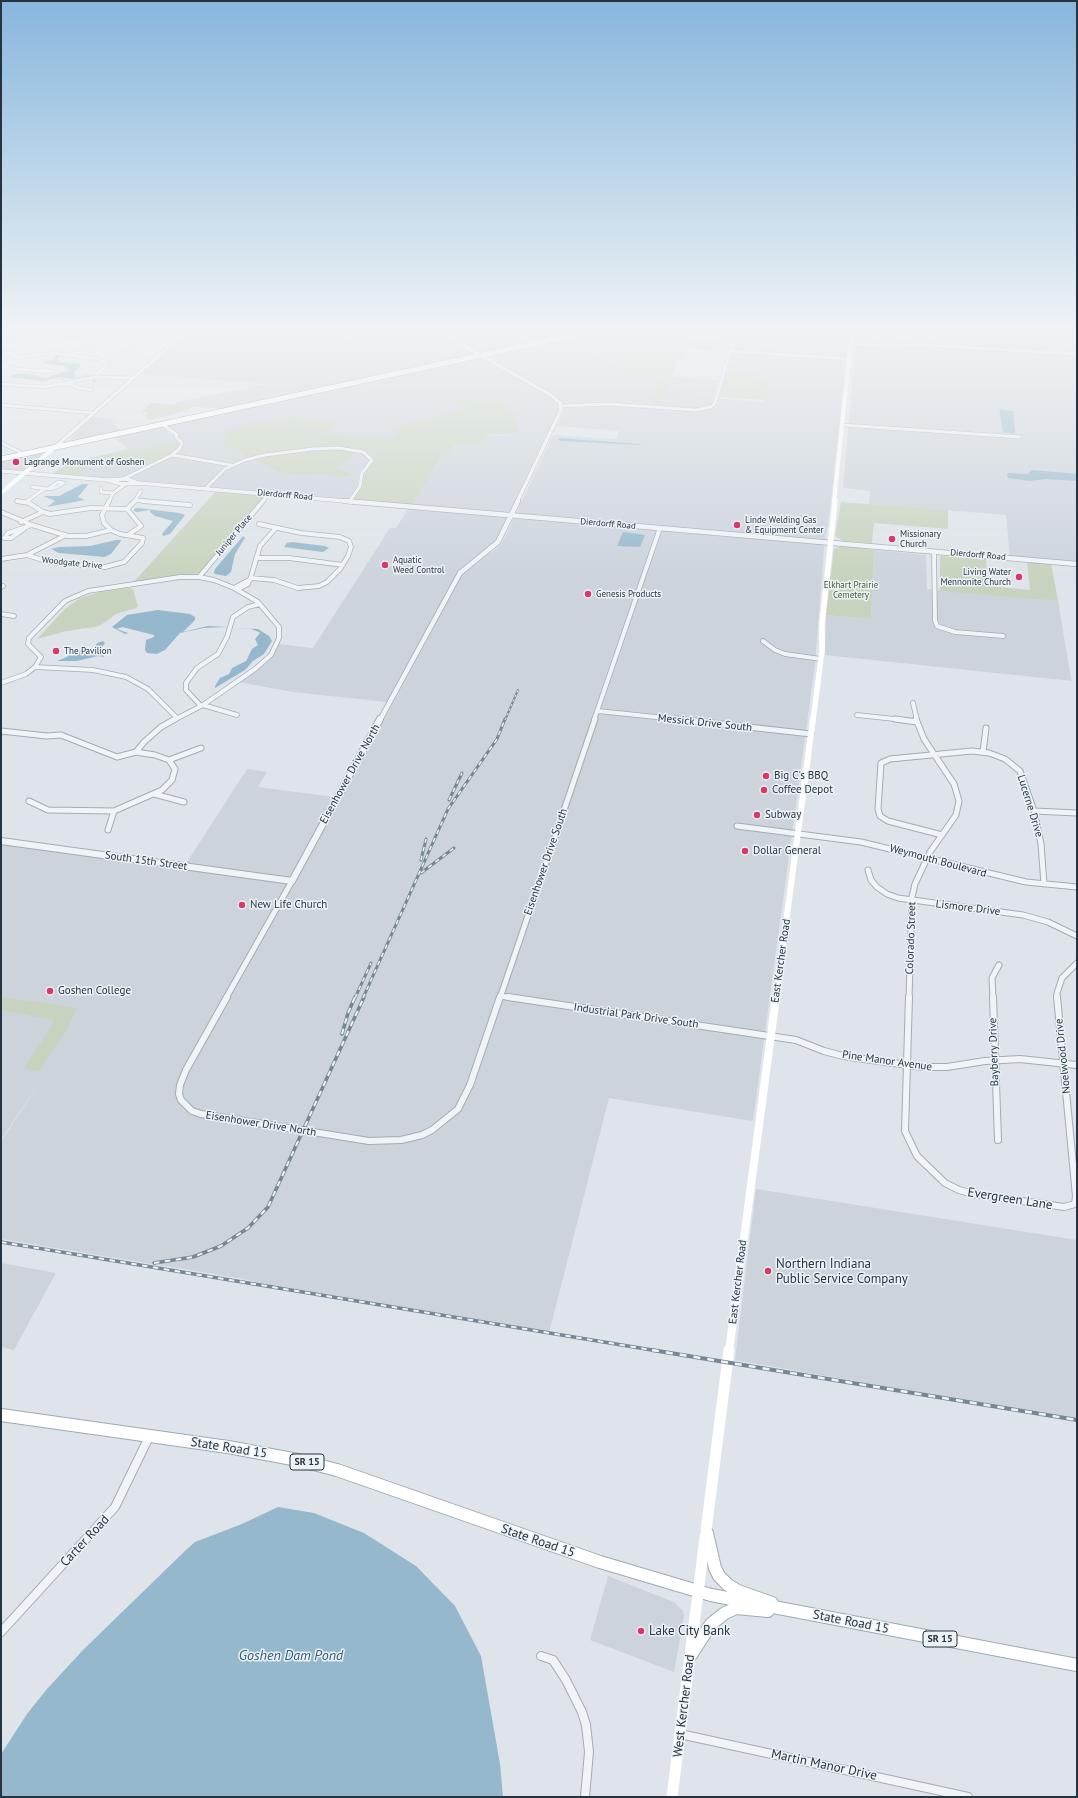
<!DOCTYPE html>
<style>
body{margin:0}
#map{position:relative;width:1078px;height:1798px;overflow:hidden;background:#dee4e9;font-family:"PT Sans",sans-serif}
canvas{display:block}
.frame{position:absolute;inset:0;border:2px solid #263441;pointer-events:none}
</style>
<div id="map">
<canvas width="1078" height="1798"></canvas>
<div class="frame"></div>
</div>
<script>
const c = document.querySelector('canvas').getContext('2d');
c.lineJoin = 'round';
function fillPath(path, color) { c.fillStyle = color; c.fill(path, 'evenodd'); }
const shape = rows => new Path2D(rows.map(r => 'M' + r).join(''));
function strokePath(path, color, width, dash) { c.strokeStyle = color; c.lineWidth = width; c.lineCap = dash ? 'butt' : 'round'; c.setLineDash(dash || []); c.stroke(path); }
function label(font, color, halo, rows, align = 'center') {
  c.font = font + ' "PT Sans",sans-serif'; c.lineWidth = 3; c.setLineDash([]); c.textBaseline = 'middle'; c.strokeStyle = halo; c.fillStyle = color; for (const [text, x, y, turn = 0] of rows) {
    c.save(); c.translate(x, y); c.rotate((+turn || 0) * Math.PI / 180); c.textAlign = isNaN(turn) ? turn : align; if (halo) c.strokeText(text, 0, 0); c.fillText(text, 0, 0); c.restore();
  }
}
const built = shape([
 [1,329,79,329,1,341],
 [189,329,355,329,343,343,370,329,599,329,481,355,551,395,561,406,498,542,464,569,387,702,293,692,238,682,264,665,273,655,279,644,313,648,388,531,390,528,396,528,442,455,447,456,455,442,479,445,485,435,503,436,520,431,515,421,516,414,509,406,495,400,479,402,469,399,457,403,464,407,459,410,401,424,392,439,379,438,366,455,369,459,369,463,359,474,357,488,349,498,346,500,53,474,65,464,128,449,114,437,228,412,223,409,174,405,177,402,266,384,138,374],
 [611,329,850,329,830,510,824,549,815,664,753,1121,609,1098,549,1333,290,1290,244,1279,1,1239,1,1142,45,1074,1,1140,1,842,178,867,187,862,247,769,267,772,258,787,342,798,462,575,469,566,495,550,503,541,553,435,616,439,619,431,557,426,564,412,562,403,555,396,489,357,490,356,578,336,608,352,597,354,616,364,622,376,665,376,718,380,713,398,764,402,769,378,755,377,755,372,727,370,734,344,732,341,728,342,729,344,727,351,687,349,680,346,683,339,658,344,632,343,606,330],
 [857,329,1077,329,1077,563,1010,557,1006,515,869,504,870,491,843,488],
 [93,417,114,419,111,422,120,430,76,440,70,439],
 [42,452,44,454,43,455,25,471,1,470,1,460],
 [874,550,926,555,927,589,1058,601,1070,673,1072,681,825,655,826,615,871,619],
 [756,1189,1077,1240,1077,1420,735,1360],
 [1,1263,56,1273,14,1350,1,1347],
 [608,1576,674,1602,683,1611,684,1616,674,1672,590,1640]
]);
const green = shape([
 [606,330,632,343,658,344,683,339,680,346,687,349,684,358,679,358,665,393,709,397,708,398,664,395,659,407,650,406,659,376,621,377,616,364,596,354,607,352,578,336],
 [727,370,756,372,755,377,769,378,765,400,719,397],
 [469,399,479,402,487,400,500,401,509,406,516,414,515,421,520,431,511,434,485,435,479,445,455,443,447,456,442,455,411,506,354,499,362,486,363,475,373,462,372,456,364,452,315,447,313,450,327,449,357,452,337,468,354,475,338,477,321,474,302,475,279,472,246,456,240,451,227,446,223,442,227,436,223,430,289,416,334,420,335,421,326,434,392,439,401,424,459,410,463,407,456,402],
 [152,403,174,405,193,406,189,410,149,420,145,416,147,412,141,412],
 [174,443,179,443,179,446,173,453,146,467,107,457,93,463,77,476,53,474,65,464,135,448,138,450],
 [217,490,265,495,200,573,131,585],
 [841,502,948,510,948,529,874,523,872,543,843,541,835,536],
 [842,546,874,550,871,619,826,615,834,549],
 [940,556,986,558,988,586,1030,590,1027,561,1051,563,1058,601,940,591],
 [129,588,133,589,138,606,136,608,116,614,101,625,95,627,66,631,37,639,65,609,80,598,101,592],
 [1,997,72,1007,77,1009,66,1031,38,1072,24,1068,53,1024,53,1020,1,1010]
]);
const water = shape([
 [120,331,125,332,111,335,94,334,74,340,62,337,92,332],
 [55,354,61,355,57,359,60,362,82,364,74,372,75,377,90,375,89,377,90,379,97,380,95,382,102,381,94,383,92,382,93,380,87,381,86,377,70,379,60,377,43,381,9,377,13,374,29,374,45,378,70,370,64,366,42,363,55,359],
 [999,409,1013,411,1015,434,1003,432],
 [559,438,639,444,641,445,561,441,558,440],
 [1032,470,1077,474,1077,481,1046,479,1029,481,1008,478,1007,474,1009,473,1026,474,1030,473,1030,471],
 [82,484,87,484,88,485,78,497,85,500,47,507,55,501,43,496,59,496],
 [138,508,179,513,185,515,170,534,163,536,162,534,173,521,155,516,150,512,150,510,137,512,134,511,134,509],
 [623,532,645,535,640,547,617,546],
 [243,536,245,538,235,554,231,572,226,576,215,574,214,572,215,569],
 [116,540,121,540,121,541,111,554,105,557,59,553,51,549,59,547,90,546],
 [292,542,325,546,329,548,323,552,284,547,287,543],
 [158,610,190,614,195,617,195,620,183,632,208,626,227,627,204,628,180,633,165,650,157,654,147,653,145,650,146,640,154,637,154,635,122,627,117,629,128,633,125,634,112,627,127,615],
 [233,628,258,629,269,636,272,641,264,654,253,661,245,670,215,688,215,686,220,678,229,674,232,668,246,661,252,649,258,645,255,639,260,633,259,632,251,629],
 [103,641,105,643,99,651,102,652,104,657,98,656,77,661,57,661,67,657,73,651,94,649,97,643],
 [278,1507,314,1513,364,1533,416,1566,455,1606,481,1656,500,1764,503,1797,1,1797,1,1754,27,1714,47,1689,83,1650,187,1549,195,1542,242,1524]
]);
const stream = shape([
 [1,343,71,330,114,329]
]);
const minorFar4 = shape([
 [959,329,960,347],
 [138,337,134,344,130,342,130,338,138,337],
 [451,338,488,331,500,333,511,332,517,333,536,344],
 [850,344,889,346,924,345,1077,354],
 [730,351,849,359],
 [50,353,51,347],
 [73,354,83,351,94,345,97,341,90,342,89,347],
 [15,356,11,352,4,354,22,358],
 [104,361,120,355,134,344],
 [1,367,27,356,53,353,97,359,106,363,105,367,96,374,96,377,44,387,1,384],
 [1,367,46,372,52,371,38,370],
 [96,377,134,378],
 [67,382,78,388,92,390],
 [1,405,94,413],
 [561,406,609,404,696,410,711,407,715,403,732,343,722,339,693,336,689,333,689,329],
 [843,425,1020,437],
 [1,443,24,454],
 [172,455,231,465],
 [123,479,172,455,180,448,182,443,176,437,177,435,162,424],
 [58,482,64,483,55,488,48,489,58,482],
 [32,487,48,489],
 [101,488,101,492,113,493],
 [206,488,225,469,245,460,265,455,313,449,339,448,363,452,372,460,362,473,360,486,350,501],
 [135,500,154,502],
 [17,501,22,502],
 [26,502,44,489],
 [109,502,113,493,126,484],
 [134,502,141,491],
 [262,502,269,494]
]);
const minorFar3 = shape([
 [17,501,29,503,43,512,50,514,91,508,127,509,141,526,128,535],
 [143,501,190,505],
 [26,502,28,501],
 [127,509,135,501],
 [1,512,32,525,68,536,86,536,111,530],
 [21,522,43,512],
 [24,529,11,538,4,538,8,533,32,525],
 [934,552,935,620,937,626,955,632,1003,636],
 [27,555,49,562,105,567,124,562,142,543,143,538,120,534,111,530,104,523,102,515,109,501],
 [256,558,289,558,343,565],
 [1,559,27,555,66,535],
 [199,577,263,501],
 [251,578,274,580,298,588,319,586,327,582,340,569,348,556,351,547,349,541,340,537,301,533,259,524],
 [249,580,248,584,240,588,234,588,249,580],
 [250,580,260,546,276,528],
 [1,587,3,586],
 [1,614,14,616],
 [763,641,775,650,785,654,821,659],
 [35,667,93,670,126,677,148,689,177,718],
 [1,683,26,674,35,667,41,657,28,644,29,638,65,601,88,591,180,577,199,577,214,580,234,588,258,602,279,627,279,638,271,655,255,669,203,705,174,720],
 [913,703,917,720],
 [203,705,237,715],
 [201,706,186,690,186,683,197,668,218,654,227,637,233,617,248,607,260,604],
 [598,711,685,720],
 [857,715,904,720],
 [594,720,660,528]
]);
const minorFar2 = shape([
 [676,719,811,734],
 [895,719,917,722],
 [1,731,47,736,61,735,117,757,136,752,155,755,169,760,175,769,172,780,162,790,114,811,48,810,29,801],
 [136,752,144,742,161,727,175,719],
 [983,752,986,728],
 [169,760,201,748],
 [154,794,184,802],
 [1034,811,1077,813],
 [737,826,861,842,1026,882,1077,887],
 [108,830,114,811],
 [942,835,888,821,880,816,878,809,881,763,890,759,972,751,989,753,1005,759,1020,771,1034,811,1041,844,1044,884],
 [868,870,871,880,877,887,887,894,898,898,1023,915,1048,922,1077,936],
 [500,996,514,998],
 [226,998,292,881],
 [500,998,595,719],
 [909,998,912,897,915,884,930,852,956,815,959,801,954,784,924,739,916,719],
 [993,998,992,978,999,965],
 [1057,998,1057,993,1062,978,1077,963]
]);
const minorFar1 = shape([
 [227,997,186,1070,180,1085,179,1094,181,1100,192,1111,201,1114,369,1141,401,1140,422,1135,432,1130,458,1109,470,1085,500,997],
 [508,997,796,1040,824,1051,843,1056,922,1067,947,1067,985,1061,1020,1059,1077,1065],
 [909,997,905,1131,917,1156,945,1183,959,1190,973,1194,1064,1207,1075,1204,1076,1196,1057,997],
 [993,997,998,1140]
]);
const minor = shape([
 [1,1632,115,1507,149,1437],
 [541,1656,553,1660,566,1680,582,1712,586,1725,589,1752,585,1797],
 [680,1734,968,1797]
]);
const tertiaryFar2 = shape([
 [439,329,471,350,551,395,560,403,561,410,517,502],
 [54,448,189,329],
 [1,471,107,480,127,479,135,482],
 [107,480,121,484,139,483,356,502]
]);
const tertiaryFar1 = shape([
 [345,501,1077,564],
 [380,720,460,573,498,542,518,501]
]);
const tertiary = shape([
 [1,841,292,881,380,719]
]);
const secondaryFar4 = shape([
 [1,493,54,448],
 [834,502,852,329]
]);
const secondaryFar3 = shape([
 [813,720,822,651,822,624,835,501]
]);
const secondaryFar2 = shape([
 [776,998,813,719]
]);
const secondaryFar1 = shape([
 [729,1351,776,997]
]);
const secondary = shape([
 [672,1797,729,1350]
]);
const primary = shape([
 [1,1415,228,1447,298,1460,337,1470,600,1562,711,1595,1077,1665],
 [707,1533,715,1568,719,1576,728,1585,738,1591,772,1603],
 [691,1655,711,1624,725,1613,736,1608,768,1611]
]);
const trunk = shape([
 [1,459,603,329]
]);
const railFar3 = shape([
 [505,720,518,690]
]);
const railFar2 = shape([
 [449,800,462,773],
 [421,860,426,839],
 [421,873,454,848],
 [355,998,371,963],
 [363,998,448,809,497,739,505,719]
]);
const railFar1 = shape([
 [342,1034,348,1013,355,997],
 [1,1242,658,1351],
 [154,1263,193,1257,221,1246,248,1228,268,1207,364,997]
]);
const rail = shape([
 [652,1350,1077,1420]
]);
const markers = [
 [16,462,4,"#d73969"],
 [737,525,4,"#d73969"],
 [892,539,4,"#d73969"],
 [385,565,4,"#d73969"],
 [1019,577,4,"#d73969"],
 [588,594,4,"#d73969"],
 [56,651,4,"#d73969"],
 [766,776,4,"#d73969"],
 [764,790,4,"#d73969"],
 [757,815,4,"#d73969"],
 [745,851,4,"#d73969"],
 [242,905,4,"#d73969"],
 [50,991,4,"#d73969"],
 [768,1271,4,"#d73969"],
 [641,1631,4,"#d73969"]
];
const farPoinames = [
 ["Lagrange Monument of Goshen",24,462],
 ["Linde Welding Gas",745,520],
 ["& Equipment Center",745,530],
 ["Missionary",900,534],
 ["Church",900,544],
 ["Aquatic",393,560],
 ["Weed Control",393,570],
 ["Living Water",1011,572,"right"],
 ["Mennonite Church",1011,582,"right"],
 ["Genesis Products",596,594],
 ["The Pavilion",64,651]
];
const farStreetnames = [
 ["Dierdorff Road",285,495,5],
 ["Dierdorff Road",608,524,5],
 ["Juniper Place",234,535,-50],
 ["Dierdorff Road",978,555,5],
 ["Woodgate Drive",72,563,6]
];
const farParknames = [
 ["Elkhart Prairie",851,585],
 ["Cemetery",851,595]
];
const shields = [
 [307,1462,34],
 [940,1639,34]
];
const shieldNames = [
 ["SR 15",307,1462],
 ["SR 15",940,1639]
];
const streetNames = [
 ["Messick Drive South",705,723,6],
 ["Eisenhower Drive North",350,774,-61],
 ["Lucerne Drive",1030,806,73],
 ["South 15th Street",146,861,8],
 ["Weymouth Boulevard",938,861,15],
 ["Eisenhower Drive South",546,862,-71],
 ["Lismore Drive",968,908,7],
 ["Colorado Street",911,938,-88],
 ["East Kercher Road",781,961,-82],
 ["Industrial Park Drive South",636,1016,8],
 ["Bayberry Drive",994,1052,-92],
 ["Noelwood Drive",1063,1056,-96],
 ["Pine Manor Avenue",887,1061,8],
 ["Eisenhower Drive North",261,1124,9],
 ["East Kercher Road",738,1282,-83]
];
const poiNames = [
 ["Big C's BBQ",774,776],
 ["Coffee Depot",772,790],
 ["Subway",765,815],
 ["Dollar General",753,851],
 ["New Life Church",250,905],
 ["Goshen College",58,991]
];
const nearStreetnames = [
 ["Evergreen Lane",1010,1199,9],
 ["State Road 15",229,1448,9],
 ["Carter Road",85,1541,-47],
 ["State Road 15",538,1541,19],
 ["State Road 15",851,1622,11],
 ["West Kercher Road",684,1706,-83],
 ["Martin Manor Drive",824,1765,12]
];
const nearPoinames = [
 ["Northern Indiana",776,1264],
 ["Public Service Company",776,1279],
 ["Lake City Bank",649,1631]
];
const nearWaternames = [
 ["Goshen Dam Pond",291,1656]
];
fillPath(built, '#ccd3db');
fillPath(green, '#c7d3be');
fillPath(water, '#96b8cc');
strokePath(stream, '#96b8cc', 1);
strokePath(minorFar4, '#a3acb3', 4);
strokePath(minorFar3, '#a3acb3', 5.5);
strokePath(minorFar2, '#a3acb3', 7);
strokePath(minorFar1, '#a3acb3', 8);
strokePath(minor, '#a3acb3', 10);
strokePath(tertiaryFar2, '#a3acb3', 4.5);
strokePath(tertiaryFar1, '#a3acb3', 6);
strokePath(tertiary, '#a3acb3', 8);
strokePath(primary, '#9caab5', 14);
strokePath(trunk, '#8494a0', 6);
strokePath(minorFar4, '#f1f4f7', 3);
strokePath(minorFar3, '#f1f4f7', 4);
strokePath(minorFar2, '#f1f4f7', 5);
strokePath(minorFar1, '#f1f4f7', 6);
strokePath(minor, '#f1f4f7', 8);
strokePath(tertiaryFar2, '#f1f4f7', 3.5);
strokePath(tertiaryFar1, '#f1f4f7', 4.5);
strokePath(tertiary, '#f1f4f7', 6);
strokePath(secondaryFar4, '#fff', 4);
strokePath(secondaryFar3, '#fff', 5.5);
strokePath(secondaryFar2, '#fff', 6);
strokePath(secondaryFar1, '#fff', 8);
strokePath(secondary, '#fff', 11);
strokePath(primary, '#fff', 12);
strokePath(trunk, '#fff', 5);
strokePath(railFar3, '#768693', 2);
strokePath(railFar2, '#768693', 3);
strokePath(railFar1, '#768693', 3.5);
strokePath(rail, '#768693', 4);
strokePath(railFar3, '#edf2f6', 1, [2.5]);
strokePath(railFar2, '#edf2f6', 1.5, [4.5]);
strokePath(railFar1, '#edf2f6', 2, [5.5]);
strokePath(rail, '#edf2f6', 2.5, [7]);
const sky = c.createLinearGradient(0, 0, 0, 581);
sky.addColorStop(0, '#87b6dd');
sky.addColorStop(0.57, '#f0f3f5');
sky.addColorStop(1, '#f0f3f500');
c.fillStyle = sky;
c.fillRect(0, 0, 1078, 581);
for (const [x, y, r, color] of markers) { const dot = new Path2D(); dot.arc(x, y, r, 0, 2 * Math.PI); c.fillStyle = color; c.fill(dot); strokePath(dot, '#edf2f6', 1.5); }
label('9px', '#263441', '#edf2f6', farPoinames, 'left');
label('9px', '#263441', '#edf2f6', farStreetnames);
label('9px', '#415d32', '#edf2f6', farParknames);
for (const [x, y, w] of shields) { const box = new Path2D(); box.roundRect(x - w / 2, y - 8, w, 16, 3); c.fillStyle = '#edf2f6'; c.fill(box); strokePath(box, '#263441', 1); }
label('bold 10px', '#263441', null, shieldNames);
label('11px', '#263441', '#edf2f6', streetNames);
label('11px', '#263441', '#edf2f6', poiNames, 'left');
label('13px', '#263441', '#edf2f6', nearStreetnames);
label('13px', '#263441', '#edf2f6', nearPoinames, 'left');
label('italic 14px', '#2d5a77', '#edf2f6', nearWaternames);
</script>
